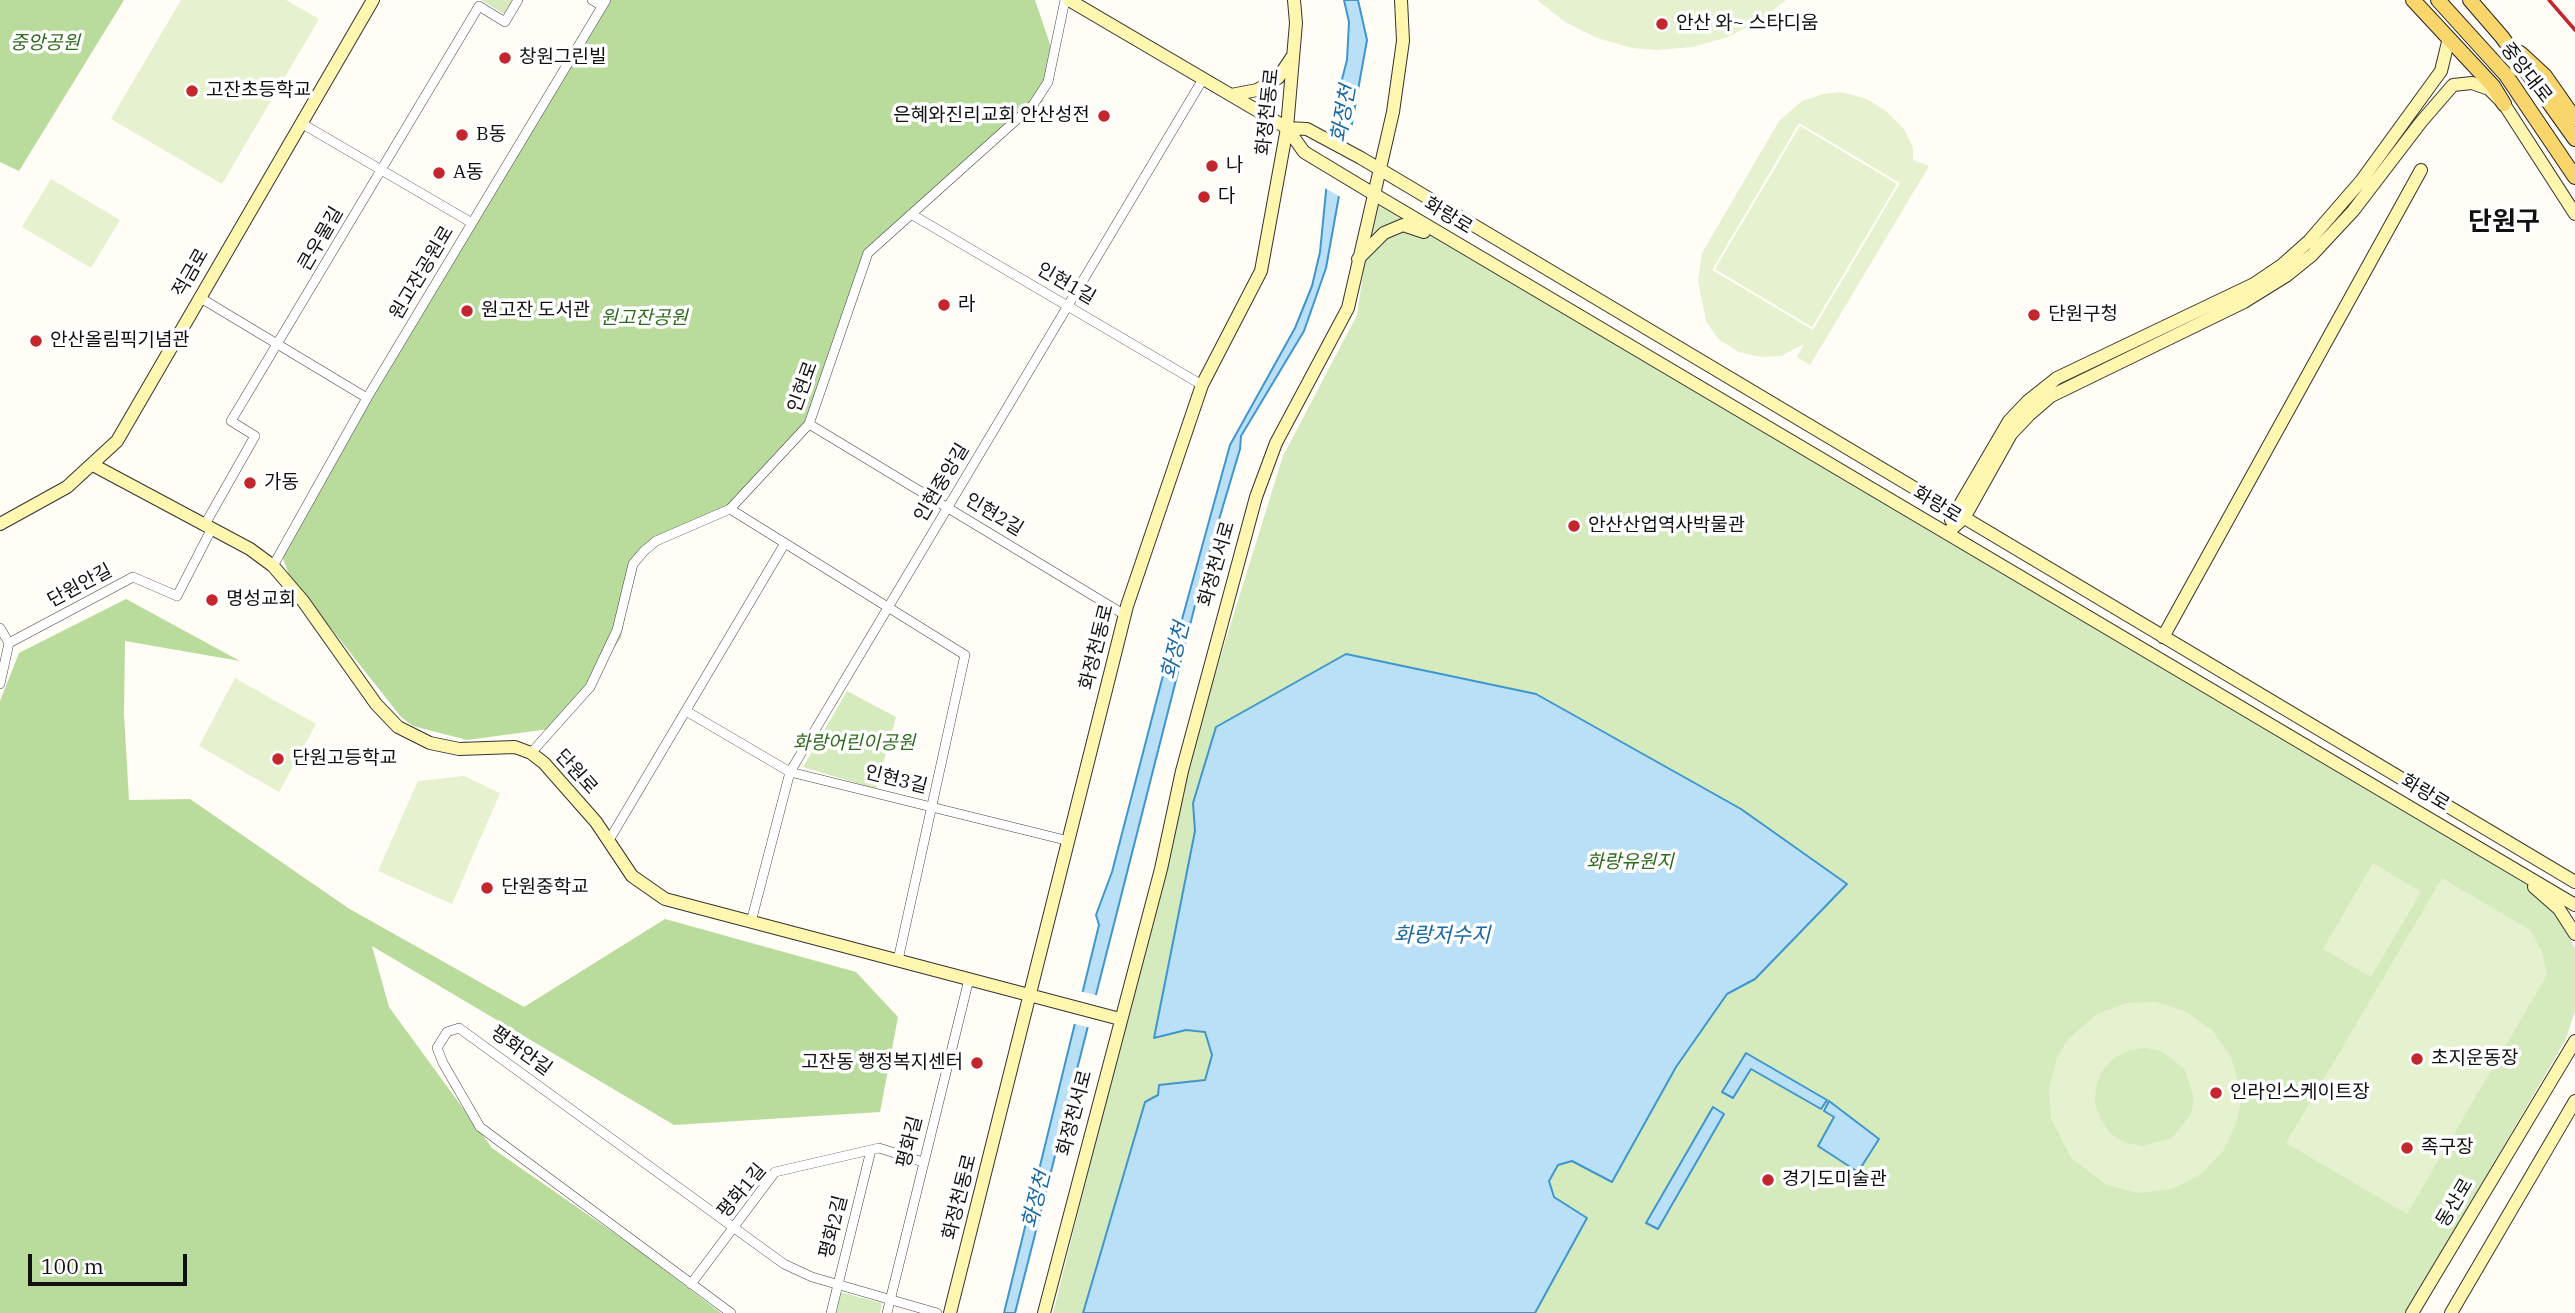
<!DOCTYPE html>
<meta charset="utf-8">
<style>
body{margin:0}
#map{position:relative;width:2575px;height:1313px;overflow:hidden;background:#fffdf5;font-family:"IBM Plex Serif",serif}
canvas{display:block}
.scale{position:absolute;left:28px;top:1254px;width:159px;height:32px;box-sizing:border-box;border:4px solid #111;border-top:0;padding-left:9px;font-size:21px;line-height:24px;white-space:nowrap;color:#111;-webkit-text-stroke:5px #fff;paint-order:stroke}
</style>
<div id="map">
<canvas width="2575" height="1313"></canvas>
<div class="scale">100 m</div>
</div>
<script>
const c = document.querySelector('canvas').getContext('2d');
c.lineJoin = 'round';
function fillPath(path, color) { c.fillStyle = color; c.fill(path, 'evenodd'); }
const shape = rows => new Path2D(rows.map(r => 'M' + r).join(''));
function strokePath(path, color, width, dash) { c.strokeStyle = color; c.lineWidth = width; c.lineCap = dash ? 'butt' : 'round'; c.setLineDash(dash || []); c.stroke(path); }
function label(font, color, halo, rows, align = 'center') {
  c.font = font + ' "IBM Plex Serif","Noto Sans KR",serif'; c.lineWidth = 7; c.setLineDash([]); c.textBaseline = 'middle'; c.strokeStyle = halo; c.fillStyle = color; for (const [text, x, y, turn = 0] of rows) {
    c.save(); c.translate(x, y); c.rotate((+turn || 0) * Math.PI / 180); c.textAlign = isNaN(turn) ? turn : align; if (halo) c.strokeText(text, 0, 0); c.fillText(text, 0, 0); c.restore();
  }
}
const green = shape([
 [481,0,512,0,504,14],
 [1376,187,2510,866,2553,910,2575,948,2575,1011,2566,1039,2406,1313,1053,1313,1204,710,1283,456,1357,315],
 [847,691,896,717,876,789,803,767],
 [840,1292,882,1303,880,1313,835,1313]
]);
const forest = shape([
 [0,0,124,0,19,171,0,162],
 [610,0,1035,0,1052,50,1043,101,873,253,816,414,733,509,660,539,635,565,621,637,601,669,549,729,467,740,413,726,401,717,289,575,280,550],
 [126,599,240,661,125,641,124,714,129,800,190,799,348,908,524,1007,665,919,856,972,898,1017,880,1112,674,1125,372,946,389,1007,492,1148,637,1249,721,1313,0,1313,0,701,19,653]
]);
const pitch = shape([
 [181,0,286,0,319,19,222,184,111,119],
 [1537,0,1786,0,1761,20,1728,37,1693,47,1657,50,1632,48,1597,38,1565,22],
 [1842,92,1867,99,1886,111,1904,129,1913,148,1913,160,1929,166,1810,365,1797,357,1804,344,1781,356,1762,357,1739,352,1718,339,1706,321,1698,281,1702,253,1779,121,1802,101,1823,94],
 [1799,123,1900,183,1813,330,1712,270],
 [1800,126,1897,184,1812,327,1715,269],
 [51,179,120,220,91,268,22,227],
 [235,678,316,724,279,792,199,746],
 [464,776,500,793,452,904,378,871,418,781],
 [2373,863,2421,892,2371,977,2323,949],
 [2442,878,2530,930,2542,951,2547,975,2407,1214,2286,1143],
 [2156,1002,2185,1011,2212,1030,2231,1057,2240,1088,2240,1104,2237,1121,2224,1150,2201,1174,2172,1189,2139,1193,2107,1185,2071,1158,2051,1118,2049,1087,2057,1058,2068,1039,2097,1014,2126,1003],
 [2146,1048,2161,1051,2185,1069,2194,1099,2191,1114,2172,1138,2143,1146,2126,1143,2111,1134,2101,1120,2095,1104,2096,1087,2102,1071,2114,1058,2129,1050]
]);
const water = shape([
 [1344,0,1358,0,1367,40,1326,268,1304,331,1241,436,1240,449,1204,570,1015,1313,1004,1313,1099,925,1096,915,1112,872,1173,637,1181,623,1230,445,1295,328,1312,286,1320,252,1334,110,1347,60,1349,22,1344,0],
 [1346,654,1536,694,1741,809,1847,884,1755,979,1727,994,1676,1067,1612,1182,1572,1161,1558,1165,1549,1181,1554,1197,1587,1218,1535,1313,1083,1313,1145,1102,1158,1095,1159,1085,1205,1080,1212,1055,1205,1032,1186,1030,1154,1038,1195,831,1193,803,1216,727,1346,654],
 [1746,1053,1827,1100,1821,1109,1751,1069,1733,1098,1722,1092,1746,1053],
 [1829,1101,1879,1139,1858,1172,1818,1146,1834,1117,1824,1111,1829,1101],
 [1713,1107,1724,1114,1658,1229,1646,1223,1713,1107]
]);
const pier = shape([
 [1330,112,1355,127,1342,198,1323,187],
 [1079,991,1100,996,1091,1028,1071,1023]
]);
const street = shape([
 [592,0,602,6],
 [301,123,472,223],
 [911,214,1202,385],
 [199,297,367,398],
 [809,424,1125,615],
 [730,509,965,655,898,960],
 [204,526,255,436,231,421,479,6,505,22,518,0],
 [273,566,367,398,606,0],
 [0,628,9,643],
 [0,684,9,643,133,577,177,596,211,530],
 [686,711,790,772,1069,841],
 [531,753,590,687,617,630,633,564,644,551,656,541,730,509,809,424,868,253,1033,105,1048,82,1065,0],
 [608,842,785,543],
 [751,922,790,772,1203,79],
 [691,1284,775,1172,879,1148,923,1162],
 [731,1313,480,1127,443,1063,437,1048,447,1032,459,1028,784,1264,812,1277,937,1313],
 [831,1313,871,1150],
 [887,1313,969,979]
]);
const secondary = shape([
 [1069,0,1287,128,1304,152,1372,193,2575,905],
 [1231,95,1257,90,1278,78,1292,57],
 [1287,128,1307,129,1361,158,2575,882],
 [1358,259,1384,233,1403,225,1424,232],
 [93,465,250,549,273,566,303,601,376,704,398,727,430,743,459,749,515,747,531,753,544,763,596,822,632,876,665,899,1120,1019],
 [1951,520,2009,421,2028,401,2057,378,2254,284,2282,265,2309,241,2361,181,2441,71,2449,38],
 [0,524,67,487,117,441,373,0],
 [1947,533,1964,518,2011,434,2029,415,2051,396,2244,302,2286,276,2312,255,2353,211,2421,122,2453,85,2472,83,2489,89,2504,104,2575,214],
 [2163,637,2421,170],
 [2534,887,2559,909,2575,934],
 [950,1313,1127,606,1202,385,1261,271,1287,128,1296,23,1294,0],
 [1044,1313,1161,869,1182,771,1256,497,1276,443,1348,308,1393,112,1403,41,1401,0],
 [2412,1313,2575,1041],
 [2451,1313,2575,1101]
]);
const primary = shape([
 [2413,0,2493,86,2504,104],
 [2438,0,2506,75,2575,177],
 [2470,0,2502,37,2575,139],
 [2520,53,2545,76,2575,119]
]);
const rail = shape([
 [2549,0,2575,30]
]);
const markers = [
 [1662,24,7,"#c4262e"],
 [505,58,7,"#c4262e"],
 [192,91,7,"#c4262e"],
 [1104,116,7,"#c4262e"],
 [462,135,7,"#c4262e"],
 [1212,166,7,"#c4262e"],
 [439,173,7,"#c4262e"],
 [1204,197,7,"#c4262e"],
 [944,305,7,"#c4262e"],
 [467,311,7,"#c4262e"],
 [2034,315,7,"#c4262e"],
 [36,341,7,"#c4262e"],
 [250,483,7,"#c4262e"],
 [1574,526,7,"#c4262e"],
 [212,600,7,"#c4262e"],
 [278,759,7,"#c4262e"],
 [487,888,7,"#c4262e"],
 [2417,1059,7,"#c4262e"],
 [977,1063,7,"#c4262e"],
 [2216,1093,7,"#c4262e"],
 [2407,1148,7,"#c4262e"],
 [1768,1180,7,"#c4262e"]
];
const poiNames = [
 ["안산 와~ 스타디움",1676,24],
 ["창원그린빌",519,58],
 ["고잔초등학교",206,91],
 ["은혜와진리교회 안산성전",1090,116,"right"],
 ["B동",476,135],
 ["나",1226,166],
 ["A동",453,173],
 ["다",1218,197],
 ["라",958,305],
 ["원고잔 도서관",481,311],
 ["단원구청",2048,315],
 ["안산올림픽기념관",50,341],
 ["가동",264,483],
 ["안산산업역사박물관",1588,526],
 ["명성교회",226,600],
 ["단원고등학교",292,759],
 ["단원중학교",501,888],
 ["초지운동장",2431,1059],
 ["고잔동 행정복지센터",963,1063,"right"],
 ["인라인스케이트장",2230,1093],
 ["족구장",2421,1148],
 ["경기도미술관",1782,1180]
];
const parkNames = [
 ["중앙공원",45,44],
 ["원고잔공원",644,319],
 ["화랑어린이공원",854,744],
 ["화랑유원지",1630,863]
];
const streetNames = [
 ["중앙대로",2526,73,52],
 ["화정천동로",1268,112,-84],
 ["화랑로",1448,216,31],
 ["큰우물길",321,239,-60],
 ["적금로",191,273,-60],
 ["원고잔공원로",422,273,-59],
 ["인현1길",1066,284,30],
 ["인현로",803,387,-70],
 ["인현중앙길",942,483,-59],
 ["화랑로",1937,505,31],
 ["인현2길",994,515,31],
 ["화정천서로",1217,564,-74],
 ["단원안길",80,586,-28],
 ["화정천동로",1097,647,-76],
 ["단원로",576,772,48],
 ["인현3길",896,780,14],
 ["화랑로",2425,793,31],
 ["평화안길",521,1051,36],
 ["화정천서로",1075,1113,-75],
 ["평화길",910,1142,-76],
 ["평화1길",742,1191,-50],
 ["화정천동로",960,1197,-76],
 ["동산로",2455,1203,-59],
 ["평화2길",834,1227,-76]
];
const waterNames = [
 ["화정천",1344,114,-80],
 ["화정천",1176,651,-76],
 ["화랑저수지",1442,936],
 ["화정천",1037,1200,-76]
];
const districtNames = [
 ["단원구",2504,222]
];
fillPath(green, '#d5ebbd');
fillPath(forest, '#b9dc9c');
fillPath(pitch, '#e6f2cf');
fillPath(water, '#b9e0f7');
strokePath(water, '#3f96cf', 2);
fillPath(pier, '#fffdf5');
strokePath(street, '#444', 10);
strokePath(secondary, '#333', 14);
strokePath(primary, '#222', 16);
strokePath(street, '#fff', 9);
strokePath(secondary, '#fff6b0', 12);
strokePath(primary, '#f9d66b', 14);
strokePath(rail, '#c4262e', 3.5);
for (const [x, y, r, color] of markers) { const dot = new Path2D(); dot.arc(x, y, r, 0, 2 * Math.PI); c.fillStyle = color; c.fill(dot); strokePath(dot, '#fff', 2.5); }
label('19px', '#111', '#fff', poiNames, 'left');
label('italic 19px', '#2f6b1f', '#fff', parkNames);
label('19px', '#111', '#fff', streetNames);
label('italic 21px', '#1768a6', '#fff', waterNames);
label('bold 26px', '#111', '#fff', districtNames);
</script>
